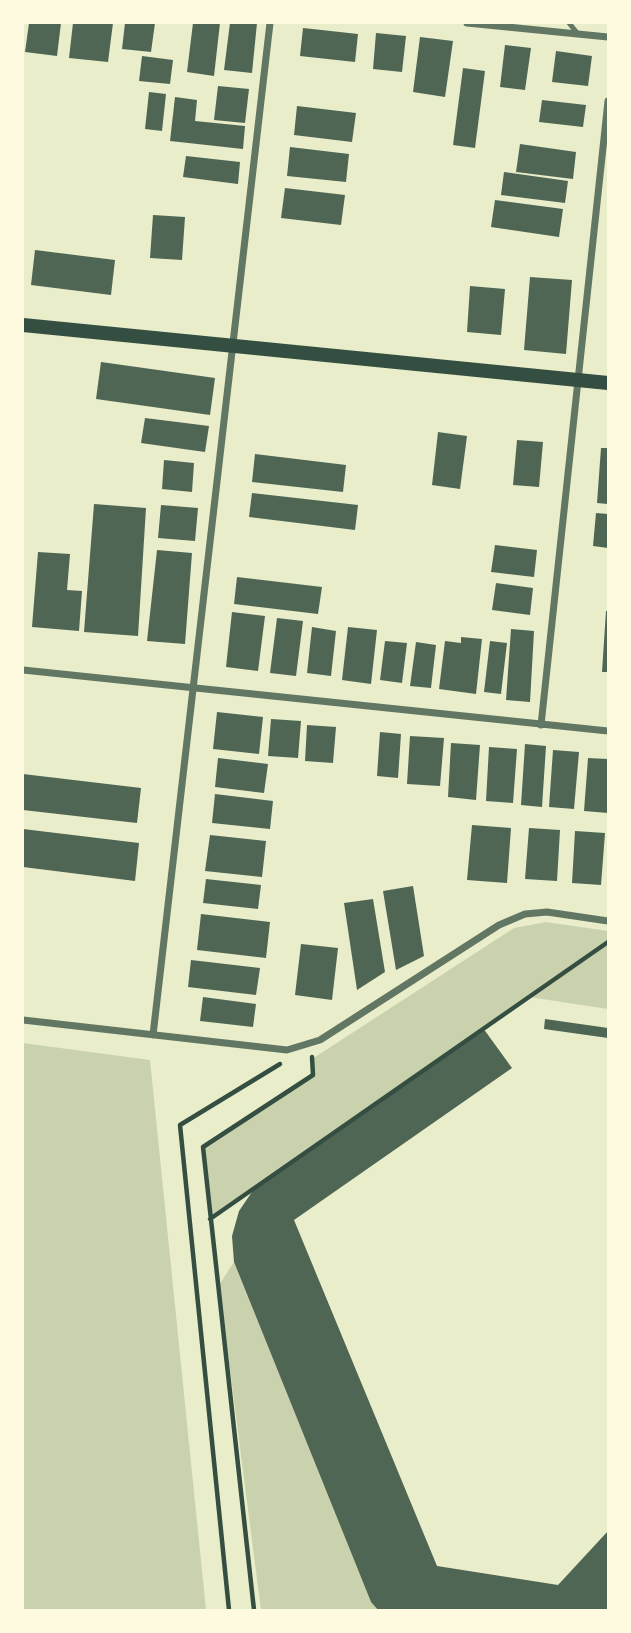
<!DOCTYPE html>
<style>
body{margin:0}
#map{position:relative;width:631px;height:1633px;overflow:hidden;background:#e9edc9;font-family:Jost,sans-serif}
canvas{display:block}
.frame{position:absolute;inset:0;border:24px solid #fefae0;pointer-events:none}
</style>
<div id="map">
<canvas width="631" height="1633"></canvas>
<div class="frame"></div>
</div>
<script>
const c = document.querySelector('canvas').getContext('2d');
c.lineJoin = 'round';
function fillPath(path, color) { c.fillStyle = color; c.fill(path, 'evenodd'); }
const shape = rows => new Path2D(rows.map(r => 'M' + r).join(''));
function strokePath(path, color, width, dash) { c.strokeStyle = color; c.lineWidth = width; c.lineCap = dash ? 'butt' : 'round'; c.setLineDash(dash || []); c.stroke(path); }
const green = shape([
 [546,922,608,931,608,1009,529,997,210,1219,203,1147,313,1075,312,1059,514,928],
 [23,1043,150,1060,206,1610,23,1610],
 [234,1262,371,1602,378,1610,261,1610,219,1285]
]);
const building = shape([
 [29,23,61,23,57,56,25,52],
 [73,23,113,23,108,62,69,58],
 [125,23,155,23,151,52,122,49],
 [193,23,220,23,214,76,187,72],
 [230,23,257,23,252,73,224,70],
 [303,28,358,34,355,62,300,56],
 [376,33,406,36,402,72,373,69],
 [420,37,453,41,445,97,413,92],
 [505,45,531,48,525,90,500,87],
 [556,51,592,56,588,86,552,82],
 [142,56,173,60,170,84,139,81],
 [463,68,485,71,475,148,453,145],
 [218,86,249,89,245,123,214,120],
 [149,92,166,94,162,131,145,129],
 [175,97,197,100,195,121,245,126,243,149,170,141],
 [542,100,586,105,583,127,539,122],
 [297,106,356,113,352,142,294,135],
 [520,144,576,152,573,179,516,172],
 [290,147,349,154,346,182,287,176],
 [186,156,240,162,238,184,183,177],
 [504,172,568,181,565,203,501,195],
 [285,188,345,195,341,225,281,218],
 [495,200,563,209,559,237,491,227],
 [153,215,185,217,182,260,150,258],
 [35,250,115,260,111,295,31,285],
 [530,277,572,280,566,354,524,350],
 [470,286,505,289,501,335,467,332],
 [101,362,215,378,210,415,96,399],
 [145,418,209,426,205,452,141,443],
 [438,432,467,436,460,489,432,485],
 [517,440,543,442,539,487,513,485],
 [601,448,608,448,608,504,597,503],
 [255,454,346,465,343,492,252,482],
 [164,460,194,463,192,492,162,489],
 [252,493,358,505,355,530,249,517],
 [94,504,146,508,138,636,84,632],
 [161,505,198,508,195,541,158,538],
 [596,513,608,514,608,548,593,546],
 [495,545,537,550,534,577,491,572],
 [157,550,192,553,185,644,147,641],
 [38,552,70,554,67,590,82,591,79,631,32,627],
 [237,577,322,587,318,614,234,604],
 [496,583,533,588,530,615,492,610],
 [606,611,608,611,608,672,602,672],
 [232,612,265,616,258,671,226,667],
 [277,618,303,621,296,676,270,673],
 [312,627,336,631,331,676,307,673],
 [348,627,377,630,371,684,342,680],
 [511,629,534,631,530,702,506,700],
 [461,637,482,639,476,694,439,689,445,641,461,643],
 [385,641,407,643,402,683,380,680],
 [490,641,507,643,501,694,484,692],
 [416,642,436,645,431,688,410,686],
 [217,712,263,717,259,754,213,749],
 [271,719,301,721,298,758,268,756],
 [307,725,336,727,333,763,305,761],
 [380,732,401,734,398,778,377,776],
 [410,736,444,738,440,786,407,784],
 [451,743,480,745,476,800,448,797],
 [525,744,546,746,542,807,521,805],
 [489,747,517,749,513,803,486,801],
 [553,750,579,752,574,809,549,807],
 [218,758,268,764,264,793,215,787],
 [588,758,608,759,608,813,584,811],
 [23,774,141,788,137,823,23,810],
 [215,794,273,801,270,829,212,823],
 [472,825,511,828,507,883,467,880],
 [529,828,560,830,557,881,525,879],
 [23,829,139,843,135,881,23,867],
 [575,831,605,833,601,885,572,883],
 [210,835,266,841,262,877,205,871],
 [206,879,261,885,258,909,203,903],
 [413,886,424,956,396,970,383,891],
 [373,899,385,972,357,990,344,903],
 [201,914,270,922,266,958,197,950],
 [301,944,338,948,332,1000,295,995],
 [191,960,260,968,256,995,188,987],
 [203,997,256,1004,253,1027,200,1021],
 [545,1019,608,1028,608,1038,544,1029],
 [483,1028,512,1068,294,1220,437,1566,558,1585,608,1531,608,1610,378,1610,371,1602,234,1262,232,1236,239,1211,254,1189]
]);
const path = shape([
 [210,1219,608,942],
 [229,1610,180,1125,280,1064],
 [254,1610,203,1147,313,1075,312,1057]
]);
const service = shape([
 [569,23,578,34]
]);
const minor = shape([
 [467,23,608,37],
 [23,670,608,731],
 [541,725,608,101],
 [23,1020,287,1050,320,1040,499,925,525,914,547,912,608,921],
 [153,1035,270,23]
]);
const secondary = shape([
 [23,325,608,383]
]);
fillPath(green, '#cad2ad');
fillPath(building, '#4f6655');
strokePath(path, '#344e41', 4.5);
strokePath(service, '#617663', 5);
strokePath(minor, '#617663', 7);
strokePath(secondary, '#344e41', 14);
</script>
